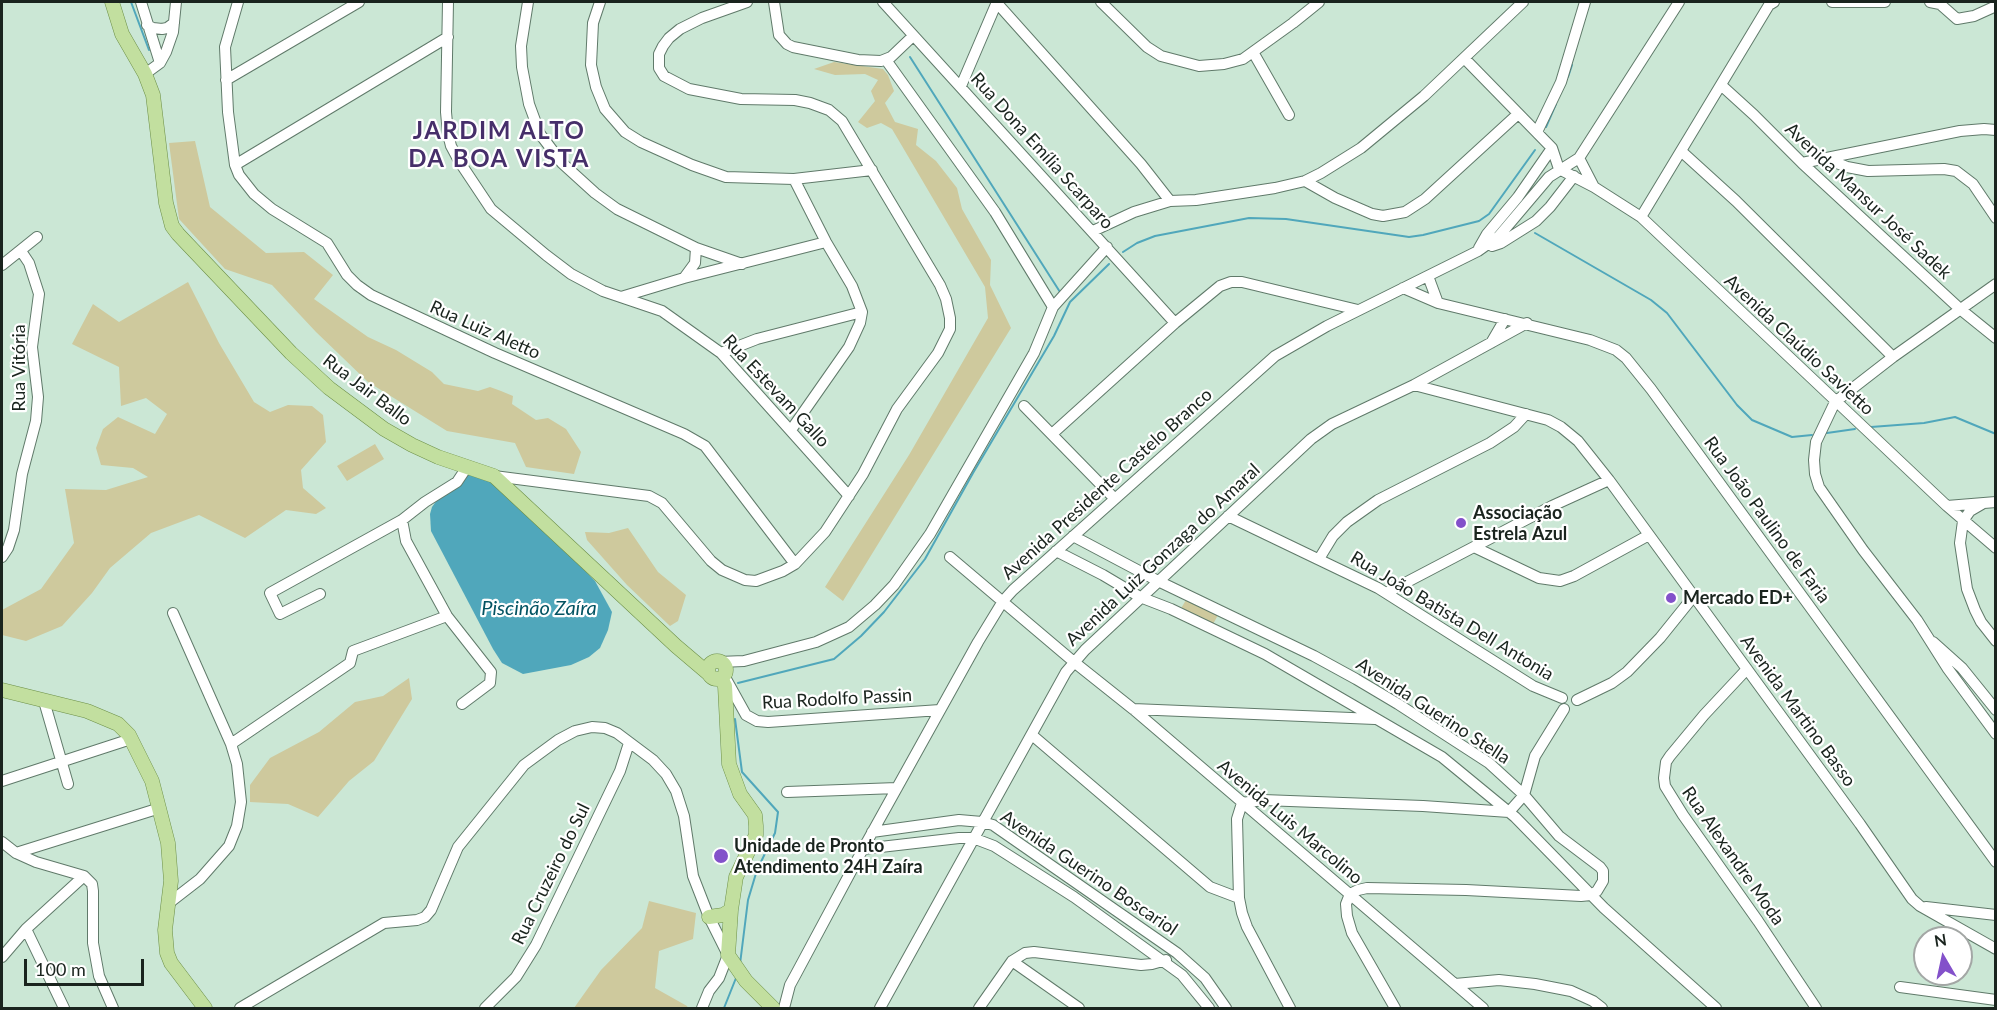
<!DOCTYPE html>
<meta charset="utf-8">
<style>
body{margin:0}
#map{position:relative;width:1997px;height:1010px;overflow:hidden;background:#cbe7d5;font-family:Lato,sans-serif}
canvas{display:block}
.frame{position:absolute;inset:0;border:3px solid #1a241e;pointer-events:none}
.north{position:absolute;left:1913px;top:926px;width:60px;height:60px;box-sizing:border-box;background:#fff;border:2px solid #a3a7a5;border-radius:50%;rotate:351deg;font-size:16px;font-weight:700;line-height:24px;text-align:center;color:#1a241e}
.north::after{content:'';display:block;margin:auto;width:21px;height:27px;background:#8351ca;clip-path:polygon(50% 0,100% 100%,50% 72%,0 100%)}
.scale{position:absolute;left:24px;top:959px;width:120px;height:27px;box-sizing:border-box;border:3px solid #1a241e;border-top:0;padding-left:8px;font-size:18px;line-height:21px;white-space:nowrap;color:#1a241e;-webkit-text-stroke:4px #fff;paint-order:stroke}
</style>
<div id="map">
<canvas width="1997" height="1010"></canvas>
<div class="frame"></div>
<div class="north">N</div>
<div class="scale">100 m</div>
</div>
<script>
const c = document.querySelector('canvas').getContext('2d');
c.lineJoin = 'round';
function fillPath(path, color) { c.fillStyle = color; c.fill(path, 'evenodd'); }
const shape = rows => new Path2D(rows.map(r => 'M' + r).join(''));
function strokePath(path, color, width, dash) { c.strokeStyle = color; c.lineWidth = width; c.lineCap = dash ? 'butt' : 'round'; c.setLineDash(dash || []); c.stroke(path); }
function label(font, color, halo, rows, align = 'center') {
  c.font = font + ' Lato,sans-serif'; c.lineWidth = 4.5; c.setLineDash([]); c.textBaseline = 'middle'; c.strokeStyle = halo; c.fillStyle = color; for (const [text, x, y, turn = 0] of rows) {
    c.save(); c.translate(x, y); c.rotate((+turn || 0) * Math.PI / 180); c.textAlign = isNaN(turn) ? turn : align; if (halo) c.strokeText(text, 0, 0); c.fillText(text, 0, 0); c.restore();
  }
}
const green = shape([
 [834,62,883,69,888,75,894,91,885,103,895,122,918,129,916,145,936,161,957,188,962,209,991,260,990,285,1011,328,843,601,825,587,909,455,988,318,985,287,892,129,881,123,867,128,858,122,875,101,871,91,878,80,865,74,835,75,814,69],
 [195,141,210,207,266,253,304,252,333,275,314,299,368,337,396,350,432,372,444,384,478,391,490,387,501,391,513,396,512,404,536,420,548,418,566,429,581,452,574,474,526,467,515,443,447,431,368,382,316,332,272,285,225,269,179,219,169,143],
 [188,282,219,343,254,402,270,412,288,405,312,406,323,415,326,442,301,470,303,488,326,508,316,514,286,510,245,538,199,515,151,533,110,568,92,593,62,626,26,641,2,635,2,610,41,589,74,543,65,489,106,490,148,477,133,468,101,465,96,448,103,429,118,417,155,434,167,414,146,398,121,406,119,367,72,344,93,304,119,322],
 [375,444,384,459,347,481,337,466],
 [628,528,658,572,686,595,678,621,670,626,627,585,587,540,585,532,609,533],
 [1186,600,1218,615,1212,626,1180,610],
 [409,678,412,699,374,761,349,781,318,817,288,804,250,802,250,785,270,758,319,732,355,702,383,696],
 [649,901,696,913,693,939,659,951,655,988,687,1006,688,1008,574,1008,601,970,642,928]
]);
const water = shape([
 [471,472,490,479,551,535,595,581,612,612,608,630,600,648,589,657,571,665,523,674,502,663,493,649,431,531,430,514,432,507,437,500]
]);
const stream = shape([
 [131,2,149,50],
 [910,57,1060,292],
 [1568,77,1572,65],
 [1546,127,1556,104],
 [1535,233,1651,300,1667,313,1737,405,1752,420,1792,437,1812,435],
 [1123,252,1137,243,1155,236,1249,218,1286,219,1409,237,1423,235,1479,221,1489,214,1535,150],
 [1871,427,1924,423,1955,417,1996,434],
 [1827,433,1855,429],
 [738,683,834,659,861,636,884,612,925,559,973,473,1054,336,1070,302,1109,264],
 [735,719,742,772,778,812,775,833,757,870,748,900,740,964],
 [724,1008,736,978]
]);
const minor = shape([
 [141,2,160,63],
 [238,2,225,47,228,112,235,165,239,175,254,194,272,209,327,243,347,275,357,285,371,295,495,353,684,434,705,446,795,564],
 [448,2,446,112,448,134,451,146,459,161,491,209,546,255,571,274,603,291,662,311,721,353,849,496],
 [528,2,521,46,522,67,529,104,540,134,562,163,595,193,617,209,696,248,742,264],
 [600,2,593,23,591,65,596,87,605,109,625,132,641,142,692,165,726,177,794,179,872,170],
 [774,2,779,35,787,44,793,47,858,60,881,61,891,57,913,36],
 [883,2,1175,323],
 [996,2,1141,164,1170,201],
 [1101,2,1147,47,1161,56,1199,66,1224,64,1243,59,1293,23,1319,2],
 [1832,2,1885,2],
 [1930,2,1940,4,1957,19,1974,16,1996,6],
 [147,25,153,28,162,29,167,28,174,23],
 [1253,52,1289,115],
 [1465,59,1552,148,1559,169,1594,187,1641,217,1947,506,1996,548],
 [886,60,995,212,1053,307],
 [145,74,160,63,166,52,173,32,176,2],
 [226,80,359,2],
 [1721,85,1754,115,1802,163,1960,309,1996,338],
 [961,86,997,2],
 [1537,132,1561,82,1585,2],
 [1681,151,1736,201,1893,357],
 [1579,158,1594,187],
 [1824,158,1847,167,1868,171,1944,169,1956,171,1973,184,1996,218],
 [1802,163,1960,131,1984,129,1996,130],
 [235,165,448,37],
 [1305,181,1335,198,1372,214,1383,216,1405,212,1425,199,1518,114],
 [1641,217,1769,5,1774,2],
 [1093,231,1134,212,1170,201,1196,200,1275,188,1305,181,1321,173,1361,148,1424,96,1523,2],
 [1492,246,1501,243,1536,221,1550,207,1574,176],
 [1479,248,1487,234,1518,197,1552,148],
 [2,265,37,237],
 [1428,276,1438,303],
 [684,278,695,263,696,248],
 [1996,284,1893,357,1835,402,1816,442,1814,460,1815,474,1819,487,1863,550,1917,620,1948,669,1996,734],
 [1403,288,1438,303,1590,340,1616,350,1626,358,1651,389,1996,862],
 [621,297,684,278,826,242],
 [1491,343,1505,319],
 [721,353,757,339,862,312],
 [1414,385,1548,420,1561,427,1578,441,1609,480,1860,824,1912,899,1920,906,1996,949],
 [1024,406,1114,498],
 [791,430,849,347,860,323,862,312,852,286,826,242,794,179],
 [1052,434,1175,323,1220,286,1231,282,1242,282,1358,310],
 [494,476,649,496,662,503,711,561,722,570,745,580,756,581,783,571,795,564,825,532,863,474,897,409,938,353,950,329,950,318,946,299,940,285,842,121,829,110,810,103,795,100,741,99,689,89,664,76,659,68,659,54,663,46,669,38,680,29,702,18,747,2],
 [1982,504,1970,511,1963,521,1960,543,1967,589,1975,610,1981,622,1996,641],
 [1947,506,1996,502],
 [1228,516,1378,588,1533,686,1562,698],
 [402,520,406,541,447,616,491,672,490,683,462,704],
 [1073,536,1158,581,1314,656,1356,679,1398,704,1489,763,1524,795,1559,836,1600,867,1603,871,1603,881,1597,891,1591,895],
 [1474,547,1539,578,1560,581,1574,576,1649,535],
 [1056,551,1103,575,1140,597,1171,609,1265,654,1442,757,1515,817,1604,908,1716,1008],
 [2,557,8,548,14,530,22,474,36,421,38,397,32,347,39,294,29,263,21,251],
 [950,557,1074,662,1133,709,1483,1008],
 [1319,559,1333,536,1347,522,1378,500,1490,443,1514,427,1526,414],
 [1386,593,1552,506,1609,480],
 [320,594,280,614,270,593,402,520,425,502,457,482,467,467],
 [1933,642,1962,668,1996,710],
 [719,662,744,661,816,642,849,627,875,605,894,585,930,534,1034,353,1053,307,1107,247],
 [1747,669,1704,715,1670,756,1666,762,1664,778,1665,786,1683,815,1758,921,1816,1008],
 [726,679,746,715,757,721,768,722,940,710],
 [1577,700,1612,683,1627,672,1660,638,1693,597],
 [44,701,68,784],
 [1133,709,1375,719],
 [1032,735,1210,887,1239,898],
 [231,744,350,663,353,651,447,616],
 [2,781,131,739],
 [787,792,897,788],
 [872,832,959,820,982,822,993,825,1177,953,1205,978,1226,1008],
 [2,842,16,853,36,862,84,876,92,884,93,891,93,943,99,976,113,1008],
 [863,849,959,838,973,838,994,846,1074,897,1182,975,1209,1008],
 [16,853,160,808],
 [169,903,200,879,229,846,237,826,241,802,237,764,231,744,173,613],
 [1926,907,1996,915],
 [26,929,64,1008],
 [2,957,26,929,84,876],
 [1012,961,1079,1008],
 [1455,984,1499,980,1535,984,1571,991,1593,1001,1602,1008],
 [1900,987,1996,1000],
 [240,1008,384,923,417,920,425,917,431,910,458,847,524,765,558,740,575,731,592,727,605,728,617,733,653,760,666,774,676,791,684,816,693,876,709,917,728,955,719,978,709,991,702,1008],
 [485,1008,516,977,536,945,620,771,629,743],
 [784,1008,790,985,796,974,863,849,978,642,1003,601,1013,590,1275,356,1327,326,1478,251,1499,236,1549,177,1579,158,1679,2],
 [880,1008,1066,672,1085,650,1311,439,1332,424,1414,385,1527,323],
 [979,1008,1012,961,1025,953,1034,952,1141,965,1152,964,1166,960],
 [1290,1008,1247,927,1242,913,1239,898,1237,819,1242,803,1263,800,1423,806,1509,812,1524,795,1535,756,1564,709],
 [1395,1008,1352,933,1347,916,1346,904,1350,894,1358,890,1367,888,1466,890,1581,896,1591,895]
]);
const major = shape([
 [112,2,122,34,145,74,153,95,166,203,172,226,178,234,291,353,329,388,384,429,412,445,438,457,494,476,676,646,709,674],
 '708 670a9 9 0 1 1 18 0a9 9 0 1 1-18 0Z',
 [721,678,725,686,729,764,740,794,755,815,756,826,756,835,736,877,731,910,728,955,746,981,773,1008],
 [2,690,87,711,118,724,129,735,152,781,168,843,171,881,165,930,167,953,171,963,205,1008],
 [709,917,723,915,731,910]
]);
const markers = [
 [1461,523,6,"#8351ca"],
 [1671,598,6,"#8351ca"],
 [721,856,8,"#8351ca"]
];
const streetNames = [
 ["Rua Dona Emília Scarparo",1042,151,48],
 ["Avenida Mansur José Sadek",1868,201,43],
 ["Rua Luiz Aletto",485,330,24],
 ["Avenida Claúdio Savietto",1799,345,43],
 ["Rua Vitória",19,368,-90],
 ["Rua Jair Ballo",367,390,37],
 ["Rua Estevam Gallo",776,391,47],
 ["Avenida Presidente Castelo Branco",1107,484,-42],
 ["Rua João Paulino de Faria",1767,520,54],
 ["Avenida Luiz Gonzaga do Amaral",1163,555,-43],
 ["Rua João Batista Dell Antonia",1452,616,31],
 ["Rua Rodolfo Passin",837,699,-3],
 ["Avenida Guerino Stella",1433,711,33],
 ["Avenida Martino Basso",1798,711,54],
 ["Avenida Luis Marcolino",1290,822,40],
 ["Rua Alexandre Moda",1733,856,55],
 ["Avenida Guerino Boscariol",1089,873,34],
 ["Rua Cruzeiro do Sul",551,874,-64]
];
const poiNames = [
 ["Associação",1473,513],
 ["Estrela Azul",1473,534],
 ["Mercado ED+",1683,598],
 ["Unidade de Pronto",734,846],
 ["Atendimento 24H Zaíra",734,867]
];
const waterNames = [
 ["Piscinão Zaíra",539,609]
];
const districtNames = [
 ["JARDIM ALTO",499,131],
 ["DA BOA VISTA",499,159]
];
fillPath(green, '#cec99d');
fillPath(water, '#50a7bb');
strokePath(stream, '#50a7bb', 2);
strokePath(minor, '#607a6a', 12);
strokePath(major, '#6d9048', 15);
strokePath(minor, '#fff', 10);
strokePath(major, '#c2df9f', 14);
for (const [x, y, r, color] of markers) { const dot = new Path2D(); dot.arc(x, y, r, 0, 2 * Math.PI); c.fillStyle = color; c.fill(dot); strokePath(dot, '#fff', 2); }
label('18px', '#1a241e', '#fff', streetNames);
label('bold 18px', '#1a241e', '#fff', poiNames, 'left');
label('italic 20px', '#035362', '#fff', waterNames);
c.letterSpacing = '1.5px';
label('bold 24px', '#462f6a', '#fff', districtNames);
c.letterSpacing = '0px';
</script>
